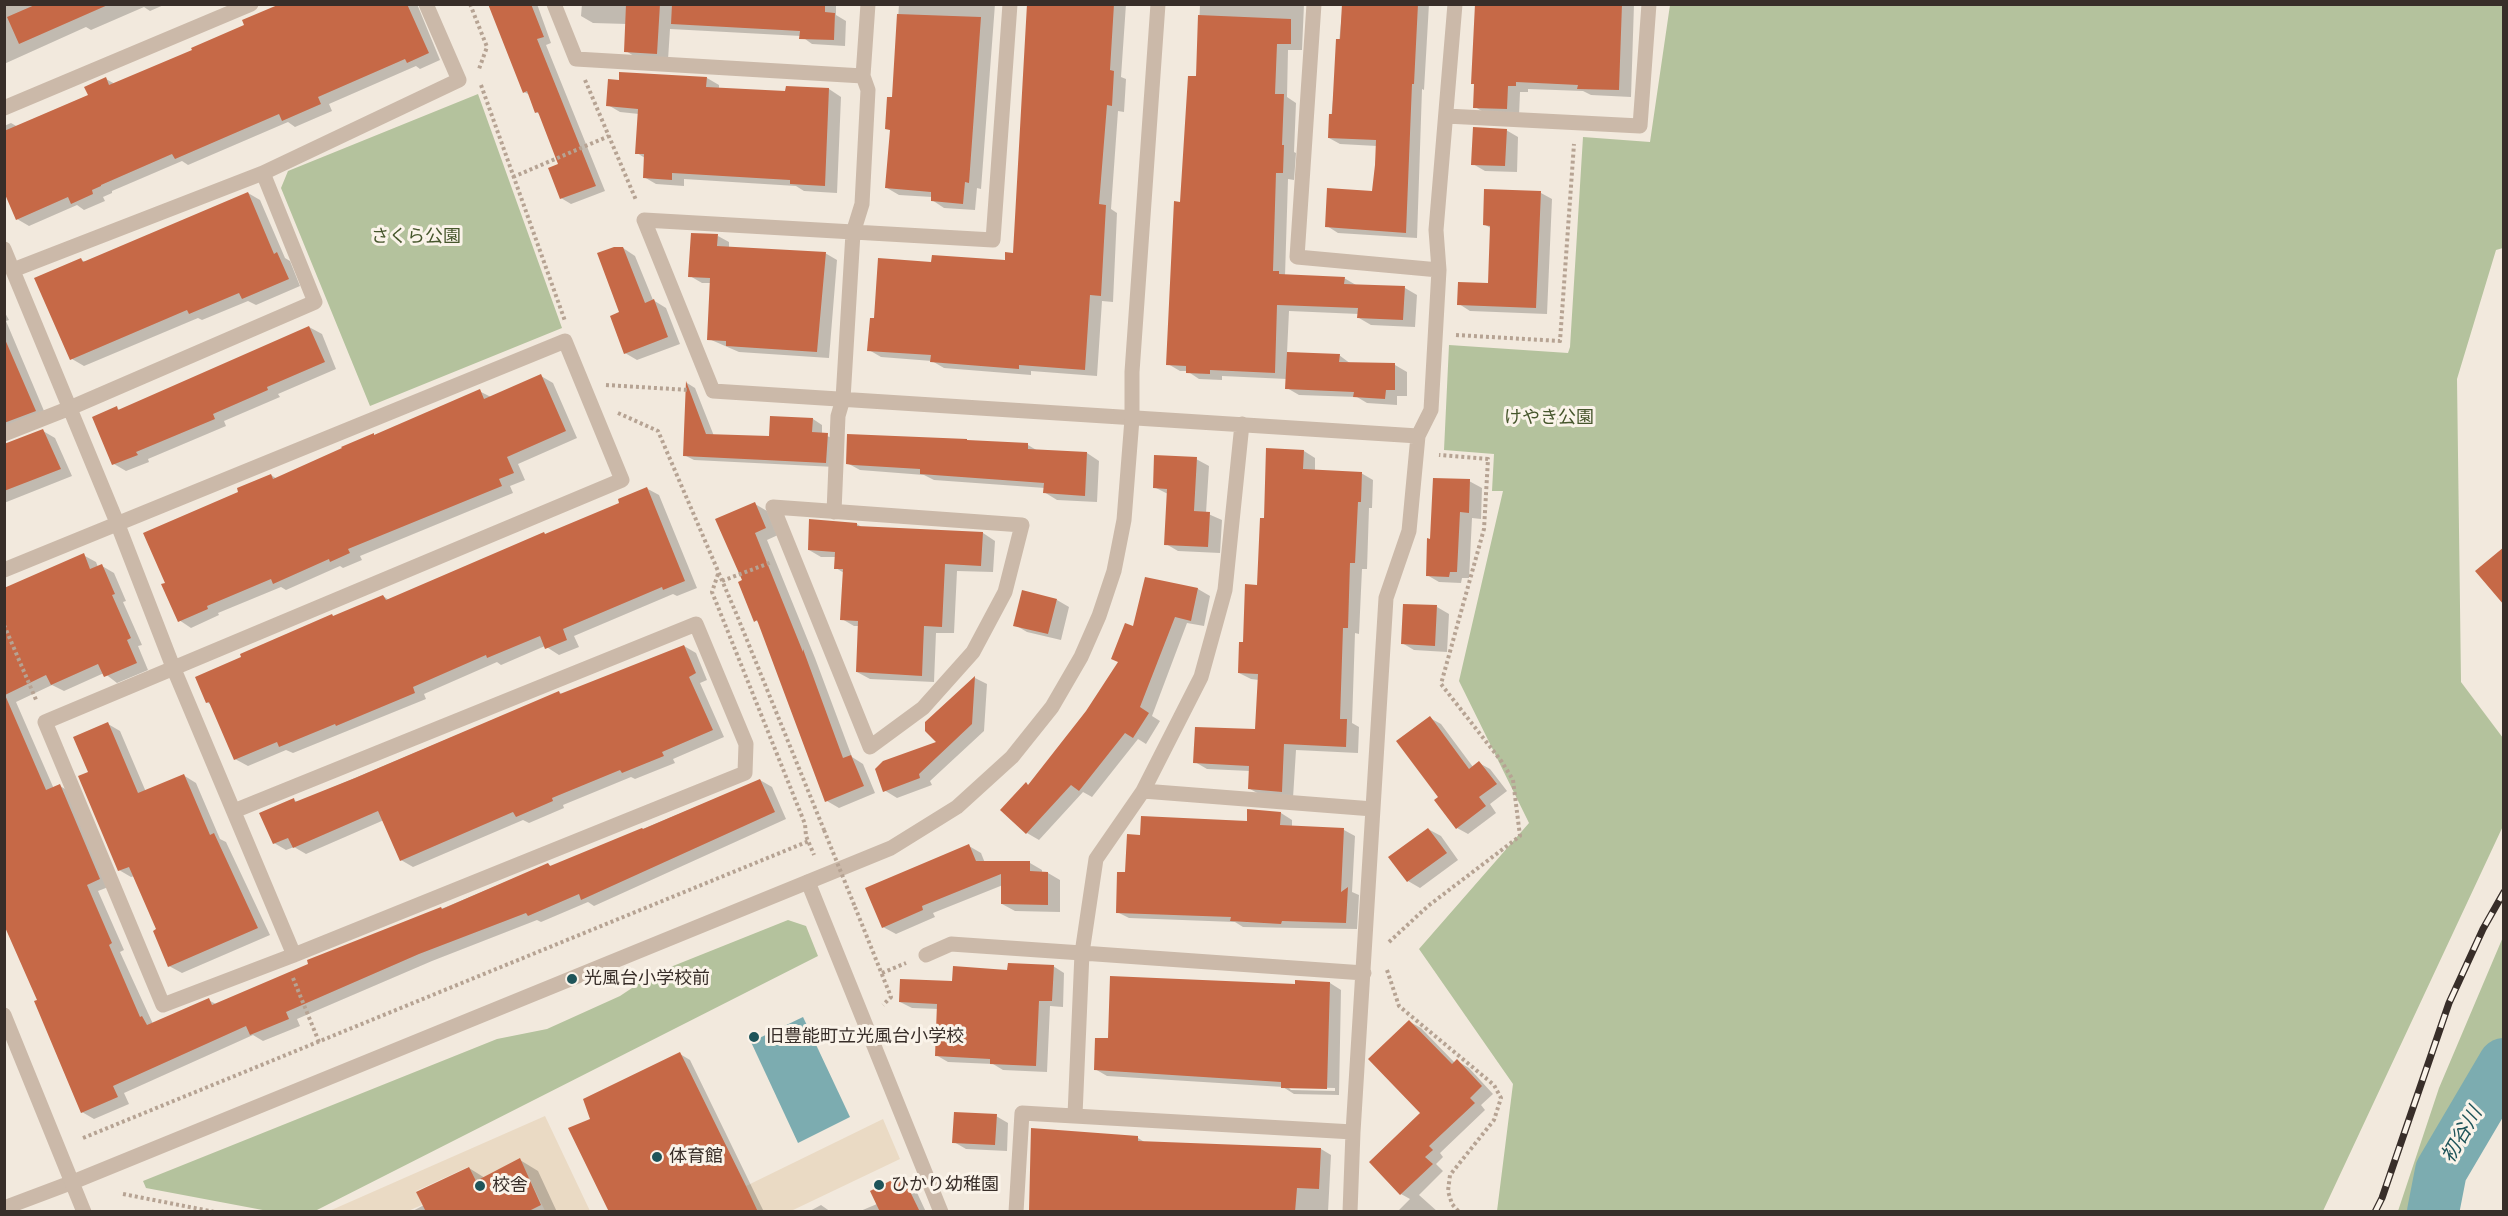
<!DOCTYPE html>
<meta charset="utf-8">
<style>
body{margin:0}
#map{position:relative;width:2508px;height:1216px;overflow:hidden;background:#f2e9dd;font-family:Montserrat,sans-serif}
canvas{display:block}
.frame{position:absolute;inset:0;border:6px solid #382e29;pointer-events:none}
</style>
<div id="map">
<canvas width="2508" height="1216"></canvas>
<div class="frame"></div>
</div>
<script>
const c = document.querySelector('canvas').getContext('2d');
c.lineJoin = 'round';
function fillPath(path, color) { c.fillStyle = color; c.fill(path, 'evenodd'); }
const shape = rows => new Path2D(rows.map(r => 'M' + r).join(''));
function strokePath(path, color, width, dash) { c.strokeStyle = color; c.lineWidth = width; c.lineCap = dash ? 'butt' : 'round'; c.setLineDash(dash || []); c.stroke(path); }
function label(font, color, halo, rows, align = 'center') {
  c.font = font + ' Montserrat,"Noto Sans JP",sans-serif'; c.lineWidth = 6; c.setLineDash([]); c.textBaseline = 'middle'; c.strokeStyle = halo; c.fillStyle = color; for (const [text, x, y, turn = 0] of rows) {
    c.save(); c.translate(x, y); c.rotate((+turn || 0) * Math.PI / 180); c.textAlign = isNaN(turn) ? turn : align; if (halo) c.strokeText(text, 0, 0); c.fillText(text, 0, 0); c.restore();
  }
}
const green = shape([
 [1670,5,2503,5,2503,248,2496,250,2457,379,2461,682,2503,738,2503,826,2323,1211,1497,1211,1513,1084,1419,949,1529,823,1459,681,1503,491,1492,491,1494,454,1444,450,1449,345,1568,353,1570,347,1583,137,1650,142],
 [478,94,562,328,370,406,281,188,288,171],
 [788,920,806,926,818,956,315,1211,268,1211,146,1188,143,1181,497,1039,547,1029,620,996,653,974],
 [2503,937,2503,1082,2458,1168,2446,1211,2398,1211,2439,1088]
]);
const plaza = shape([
 [545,1116,590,1211,545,1211,520,1159,476,1181,468,1167,416,1191,422,1205,408,1211,327,1212],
 [883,1119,900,1159,791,1211,716,1212,750,1196,746,1186]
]);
const water = shape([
 [803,1017,850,1117,798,1143,751,1042]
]);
const shadow = shape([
 [4,4,166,4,150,11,144,7,91,30,86,27,4,64],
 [290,4,417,4,440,60,420,69,416,66,329,104,332,111,295,127,288,122,188,165,182,161,112,191,112,193,103,197,105,201,84,210,77,205,29,226,17,219,4,190,4,126,11,123,18,127,90,96,106,79,115,84,194,51],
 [497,4,537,4,551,43,546,45,605,191,571,204,561,198,560,165,541,115,536,112,530,95,524,92],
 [582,4,836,4,836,15,846,21,845,46,812,44,801,36,670,29,668,60,637,58,626,51,627,24,593,23,581,16],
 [899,4,995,4,981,189,977,188,975,210,944,208,932,200,932,197,899,195,887,188,891,131,887,128,893,99],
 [1029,4,1126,4,1121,77,1126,79,1124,112,1118,111,1111,209,1117,213,1113,302,1102,301,1097,376,1031,371,1031,375,944,368,932,361,881,357,869,350,875,319,933,264,1006,261,1014,254],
 [1200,4,1304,4,1302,50,1288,50,1287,97,1296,103,1294,152,1296,153,1294,180,1288,179,1285,276,1344,278,1356,285,1405,288,1417,295,1415,327,1371,325,1359,318,1359,314,1289,311,1287,353,1339,355,1351,364,1395,365,1407,372,1407,396,1397,396,1397,405,1367,403,1357,397,1299,395,1287,388,1287,379,1222,376,1222,380,1199,379,1187,371,1180,371,1168,364,1181,203,1197,78],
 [1343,4,1429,4,1424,90,1422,89,1417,238,1338,233,1327,226,1373,192,1377,146,1340,144,1329,138],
 [1476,4,1634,4,1631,97,1591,95,1583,91,1528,89,1528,92,1520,92,1519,116,1487,114,1475,107,1476,85,1473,83],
 [707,78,719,85,719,89,787,92,829,89,841,97,837,193,804,191,796,186,684,179,684,186,656,184,644,177,645,158,637,153,639,114,620,112,608,105],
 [1506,130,1518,137,1517,172,1485,171,1473,164],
 [248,193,260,200,285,258,290,261,300,286,256,305,248,301,202,320,198,318,84,366,72,359,81,260,86,262],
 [1541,193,1552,199,1547,314,1470,311,1459,304,1490,284,1492,229,1484,224],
 [718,236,729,242,729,248,825,253,837,260,829,358,739,352,709,339,711,283,702,283,690,276],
 [623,248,635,256,653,300,666,308,680,344,637,360,625,353,621,313],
 [4,311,9,320,6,321,47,418,4,429],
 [309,327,322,334,336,369,278,394,280,397,224,421,226,426,148,459,149,462,126,471,114,464,94,418,117,408,121,411],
 [541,376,553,383,577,438,518,464,525,480,510,486,513,493,360,556,362,560,343,568,340,566,286,590,281,587,218,613,219,615,191,628,179,620,166,583,240,492,271,475,277,479,479,391,491,397],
 [687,383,695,388,714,436,771,437,813,419,822,425,822,434,837,440,835,467,694,460,684,455],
 [43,431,55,438,72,476,4,503,4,450],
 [1028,445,1038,451,1087,453,1099,461,1097,502,1057,500,1044,492,1045,488,934,480,924,475,860,470,847,463],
 [1304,451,1315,458,1315,471,1361,473,1373,480,1372,508,1369,508,1367,569,1362,569,1359,634,1355,633,1352,723,1359,727,1358,753,1296,750,1293,798,1261,795,1250,789,1250,771,1207,769,1195,762,1257,730,1259,680,1251,679,1239,673,1258,586,1265,519],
 [1196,459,1209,466,1206,513,1222,520,1220,553,1178,551,1166,544,1168,494,1154,487],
 [1469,481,1482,488,1481,519,1472,518,1469,578,1462,578,1461,583,1439,582,1427,575,1432,540],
 [646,488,659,495,697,588,677,596,673,594,574,636,579,647,559,655,545,646,501,665,497,662,424,694,426,699,293,753,286,750,248,766,235,759,211,705,207,702,334,617,383,596,389,600,547,535,621,503],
 [755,504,767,511,778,535,767,540,815,658,852,757,863,764,875,793,839,808,827,801,760,623,755,620,744,581],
 [857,524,863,528,983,533,995,541,993,572,957,571,954,633,936,633,934,682,870,679,857,672,859,626,854,626,842,619,844,573,836,568,836,557,821,557,809,550],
 [83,555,96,562,98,567,102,566,114,573,126,601,123,602,142,645,138,646,148,670,117,683,104,673,64,691,52,685,16,702,54,789,60,786,72,793,111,886,98,891,124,950,120,952,153,1024,208,1000,216,1004,548,864,552,867,760,780,772,787,786,819,594,906,588,902,541,922,537,920,432,961,297,1019,300,1026,263,1041,253,1035,124,1093,129,1104,94,1119,82,1112,39,1001,9,931,4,929,4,660],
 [1146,579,1198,589,1210,596,1204,626,1187,623,1152,716,1160,721,1146,744,1138,739,1092,797,1083,792,1039,840,1027,833,1029,786,1087,712,1119,662,1134,628],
 [1057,600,1069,607,1061,640,1027,632,1015,625],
 [1437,607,1449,614,1447,652,1414,650,1402,643],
 [684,646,696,653,707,680,700,683,724,737,673,759,675,763,635,779,631,777,563,805,564,808,529,823,523,820,413,867,401,860,384,820,306,854,294,847,286,850,274,843,294,800,298,802,559,692,563,695],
 [975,678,987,684,984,731,930,781,932,785,897,798,884,790,938,743,927,723],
 [1430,718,1441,724,1473,767,1479,763,1490,769,1507,791,1490,804,1496,813,1468,834,1457,828,1440,797],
 [108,724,120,731,146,792,183,775,196,783,220,839,226,842,270,935,182,973,169,966,158,930,135,876,131,877,119,870,90,773],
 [1281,813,1292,820,1292,827,1344,830,1355,836,1352,892,1359,895,1357,929,1243,927,1235,922,1129,918,1117,912,1127,874,1141,836,1248,823],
 [1428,829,1441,836,1458,860,1420,888,1408,881],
 [969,846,981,853,985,863,1030,863,1042,870,1042,873,1048,873,1060,880,1060,912,1015,911,1002,904,1003,885,933,913,935,917,896,934,883,927],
 [1053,966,1064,973,1063,1007,1050,1006,1047,1072,1003,1070,993,1064,948,1062,936,1055,939,1009,912,1008,900,1002,953,982,1009,971],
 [1330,983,1341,990,1339,1095,1294,1094,1283,1087,1107,1076,1095,1069,1109,1040,1297,986],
 [1288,1087,1335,1088,1335,1091,1291,1090],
 [1410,1022,1421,1028,1455,1063,1457,1061,1469,1068,1493,1094,1481,1105,1485,1110,1440,1153,1443,1157,1436,1164,1443,1171,1419,1195,1438,1212,1397,1212,1410,1199,1401,1194,1422,1113],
 [680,1054,690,1060,764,1212,610,1212,592,1119],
 [996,1116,1008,1123,1007,1151,966,1149,954,1142],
 [1138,1138,1146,1143,1321,1149,1331,1155,1328,1212,1030,1212],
 [520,1160,538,1171,557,1212,411,1212,424,1205,469,1168,485,1178],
 [902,1176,912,1182,926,1212,858,1212,877,1204],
 [821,1205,831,1212,808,1212]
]);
const river = shape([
 [2433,1212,2441,1171,2504,1064]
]);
const building = shape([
 [37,4,110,4,19,44,7,17],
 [280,4,407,4,429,53,407,63,405,59,318,97,321,104,282,121,279,114,175,159,172,154,101,185,101,186,92,190,93,194,71,204,68,197,16,220,4,192,4,131,88,95,84,87,106,77,109,85,192,50,191,48,244,25,242,20],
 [488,4,531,4,544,37,537,39,596,186,560,199,548,168,558,164,538,112,535,113,527,91,523,93],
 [626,4,660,4,657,54,624,52],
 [672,4,825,4,825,12,835,13,834,40,799,39,800,31,671,24],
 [1027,4,1114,4,1110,70,1114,71,1112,106,1107,105,1099,204,1106,205,1101,296,1090,295,1085,370,1019,365,1019,369,930,362,931,355,867,351,870,318,874,318,878,258,931,262,932,255,1005,260,1005,252,1013,253],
 [1342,4,1418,4,1414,84,1412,84,1406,233,1325,227,1327,188,1372,191,1375,165,1376,140,1328,138,1329,114,1332,114,1336,39,1340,39],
 [1475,4,1622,4,1619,90,1577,89,1578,85,1516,82,1516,86,1508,86,1507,109,1473,108,1474,84,1471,84],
 [897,14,981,17,969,183,965,182,963,204,931,201,931,192,885,188,890,130,885,129,887,97,892,97],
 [1198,15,1291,19,1291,44,1277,44,1275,94,1284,94,1282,145,1284,145,1283,173,1276,173,1273,271,1279,271,1279,274,1345,277,1344,284,1405,286,1403,320,1357,318,1358,308,1277,305,1275,373,1210,370,1210,374,1186,373,1186,366,1166,365,1174,201,1180,202,1188,76,1196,76],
 [619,72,707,77,706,87,785,91,786,86,829,88,825,186,790,184,790,180,672,173,672,180,643,178,644,154,635,154,638,109,606,106,608,79,619,80],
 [1473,127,1507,129,1505,166,1471,165],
 [1484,189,1541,191,1536,308,1457,305,1458,282,1488,283,1490,226,1483,225],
 [248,192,274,254,277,252,289,279,242,299,239,293,189,314,187,310,70,360,34,278,81,258,83,262],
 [691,233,718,234,717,246,826,252,817,352,726,346,726,341,707,340,710,278,688,277],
 [614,247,623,247,645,303,654,299,668,337,624,354,610,316,619,312,597,253],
 [309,326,325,362,267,387,268,390,213,414,215,419,136,452,138,455,112,465,92,417,117,406,118,410],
 [4,337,36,411,4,423],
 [1287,352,1340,354,1339,362,1395,363,1395,390,1386,390,1385,399,1353,397,1354,392,1285,389],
 [541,374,566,431,507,457,514,473,499,479,502,486,348,549,350,553,330,562,329,559,273,584,271,579,207,606,208,609,178,622,161,584,165,583,143,533,238,492,237,488,271,474,273,479,342,448,341,447,374,433,374,435,480,389,484,399],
 [686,381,706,434,769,436,770,416,813,418,812,432,828,433,826,463,683,456],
 [43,429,61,469,4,491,4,444],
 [847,434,967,439,967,440,1028,443,1028,449,1087,452,1085,496,1043,493,1044,483,920,474,920,469,853,465,846,464],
 [1266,448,1304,450,1303,469,1362,472,1361,502,1358,502,1355,563,1350,563,1348,628,1343,628,1340,719,1347,719,1346,747,1284,744,1282,792,1248,789,1249,766,1193,763,1195,727,1255,729,1258,674,1238,673,1239,642,1243,642,1245,584,1257,585,1260,518,1264,518],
 [1154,455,1197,457,1194,511,1210,512,1208,547,1164,545,1167,489,1153,488],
 [1433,478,1470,479,1469,513,1460,512,1457,572,1450,572,1449,577,1426,576,1427,538,1430,539],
 [647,487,685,581,663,590,662,587,563,629,567,640,545,649,540,636,487,658,486,655,413,687,415,693,336,726,335,724,279,747,277,742,234,760,209,702,206,703,195,677,241,657,240,654,332,614,333,616,383,595,386,600,544,532,545,534,619,503,618,499],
 [755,502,766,528,755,533,803,652,803,649,843,758,851,755,864,786,825,802,757,620,754,622,738,582,742,580,715,519],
 [809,519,857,523,857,526,983,532,981,566,945,564,942,627,924,626,922,676,856,672,858,621,840,620,843,569,834,569,835,552,808,550],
 [2504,547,2504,605,2475,571],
 [84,553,90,569,102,564,115,594,112,595,131,638,127,640,137,663,104,677,98,664,51,685,46,675,5,695,46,790,60,784,100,879,87,885,112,943,109,945,140,1017,142,1016,147,1025,209,998,212,1005,308,964,307,960,441,907,442,909,548,863,550,866,642,828,643,829,760,779,775,812,581,900,579,894,528,916,526,913,419,954,286,1012,289,1019,250,1035,246,1026,113,1086,118,1097,81,1113,34,1001,37,1000,4,925,4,588],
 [1145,577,1198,588,1191,621,1175,617,1140,707,1149,713,1133,738,1125,733,1079,791,1071,785,1026,834,1000,810,1026,782,1028,785,1086,711,1118,662,1111,659,1125,623,1133,626],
 [1022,590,1057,599,1048,634,1013,626],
 [1403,604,1437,605,1435,646,1401,644],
 [684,645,696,673,689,677,713,730,662,752,664,756,622,773,620,770,552,798,553,801,516,817,513,812,400,861,378,811,293,848,288,838,273,844,259,813,294,798,295,802,355,778,559,691,560,694],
 [975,676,972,724,919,774,920,778,883,792,875,769,883,761,936,742,925,731,925,722],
 [1430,716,1469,769,1479,761,1497,784,1479,797,1486,806,1456,829,1434,800,1438,797,1396,741],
 [108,722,138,793,184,774,210,835,214,833,258,928,168,967,153,931,156,929,129,867,118,871,78,776,88,772,73,737],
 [1247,809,1281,812,1280,825,1344,828,1341,892,1348,887,1346,923,1282,921,1281,924,1230,921,1231,917,1116,913,1117,872,1125,872,1127,834,1140,835,1141,816,1247,821],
 [1428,828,1447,853,1407,882,1388,857],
 [969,844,976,861,1030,861,1030,871,1048,872,1048,905,1001,904,1001,874,922,906,923,910,882,928,865,888],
 [1008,963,1054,965,1052,1001,1039,1001,1036,1066,990,1064,990,1059,935,1056,937,1004,899,1002,900,979,952,981,953,966,1007,970],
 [1110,976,1295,984,1295,980,1330,982,1327,1089,1281,1088,1281,1082,1094,1070,1095,1038,1108,1038],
 [1409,1020,1452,1064,1457,1059,1482,1086,1470,1098,1475,1103,1429,1146,1433,1150,1425,1157,1433,1164,1400,1195,1369,1162,1420,1113,1368,1059],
 [680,1052,746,1186,758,1212,609,1212,568,1128,590,1119,583,1099],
 [954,1112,997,1114,995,1145,952,1143],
 [1031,1128,1138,1136,1138,1141,1321,1148,1319,1189,1297,1188,1295,1212,1029,1212],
 [520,1158,541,1205,527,1212,426,1212,416,1192,469,1167,476,1181],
 [902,1175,920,1212,880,1212,870,1191]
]);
const path = shape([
 [470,4,487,47,479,69],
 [585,80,636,200],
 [481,85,565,321],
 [513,177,609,136],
 [1456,335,1560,341,1574,144],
 [606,385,689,390],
 [618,413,658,431,736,613,824,830],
 [718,574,712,592,805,824,806,836,814,855],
 [722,581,772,562],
 [4,625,37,702],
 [855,907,891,997,883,1005],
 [1389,942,1428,906,1520,836,1513,780,1502,762,1441,684,1484,529,1488,459,1439,455],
 [1387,970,1399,1006,1494,1085,1501,1098,1494,1120,1450,1175,1448,1191,1452,1204,1459,1212],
 [882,973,906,963],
 [293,978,319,1042],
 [83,1138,809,841],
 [123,1194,215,1212]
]);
const minor = shape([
 [554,4,576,59,863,76],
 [1010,4,993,240,644,220,713,391,1418,436,1431,410,1439,270,1436,230,1455,4],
 [1314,4,1297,257,1439,270],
 [4,108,251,4],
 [1446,116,1640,126,1649,4],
 [263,173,459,80,426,4],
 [4,249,118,525,173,667,294,955],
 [4,434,70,408,315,302,263,173,13,270],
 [773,507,1022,525,1005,592,973,652,923,708,870,747,773,507],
 [834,512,838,416,843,399,853,233,862,204,868,90,863,76,868,4],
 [4,570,565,341,622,480,45,722,163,1005,294,955,745,773,746,744,696,624,234,811],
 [1143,791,1373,809],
 [808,882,941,1212],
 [926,955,951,944,1082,953,1096,859,1143,791,1201,677,1225,590,1242,424],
 [1075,1115,1082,953,1364,973],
 [4,1208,73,1182],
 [1016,1212,1022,1113,1353,1132,1386,598,1409,531,1418,436],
 [1350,1212,1353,1132]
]);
const tertiary = shape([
 [4,1015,84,1212],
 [73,1182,891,848,957,807,1012,757,1052,707,1081,657,1099,616,1114,571,1124,520,1132,419,1132,372,1158,4]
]);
const rail = shape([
 [2375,1212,2382,1198,2449,1003,2483,929,2504,892]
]);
const pathBridge = shape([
 [824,830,855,907]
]);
const markers = [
 [572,979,6,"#1e5459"],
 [754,1037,6,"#1e5459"],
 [657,1157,6,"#1e5459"],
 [879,1185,6,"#1e5459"],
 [480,1186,6,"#1e5459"]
];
const parkNames = [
 ["さくら公園",416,237],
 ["けやき公園",1549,418]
];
const poiNames = [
 ["光風台小学校前",584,979],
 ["旧豊能町立光風台小学校",766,1037],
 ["体育館",669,1157],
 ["ひかり幼稚園",891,1185],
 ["校舎",492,1186]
];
const waterNames = [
 ["初谷川",2462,1135,-60]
];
fillPath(green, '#b4c29d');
fillPath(plaza, '#eadac4');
fillPath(water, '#7cacb0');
fillPath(shadow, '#0003');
strokePath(river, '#7cacb0', 52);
fillPath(building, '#c66947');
strokePath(path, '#b6a393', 4, [3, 3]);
strokePath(minor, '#cbb9a9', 15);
strokePath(tertiary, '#cbb9a9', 15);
strokePath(rail, '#382e29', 7);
strokePath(rail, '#faf3e9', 4.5, [14]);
strokePath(pathBridge, '#b6a393', 4, [3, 3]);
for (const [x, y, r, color] of markers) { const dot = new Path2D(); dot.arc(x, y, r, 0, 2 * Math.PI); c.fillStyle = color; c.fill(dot); strokePath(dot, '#faf3e9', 2); }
label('18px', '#46562c', '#faf3e9', parkNames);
label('18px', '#382e29', '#faf3e9', poiNames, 'left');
label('italic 20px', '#1e5459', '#faf3e9', waterNames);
</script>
